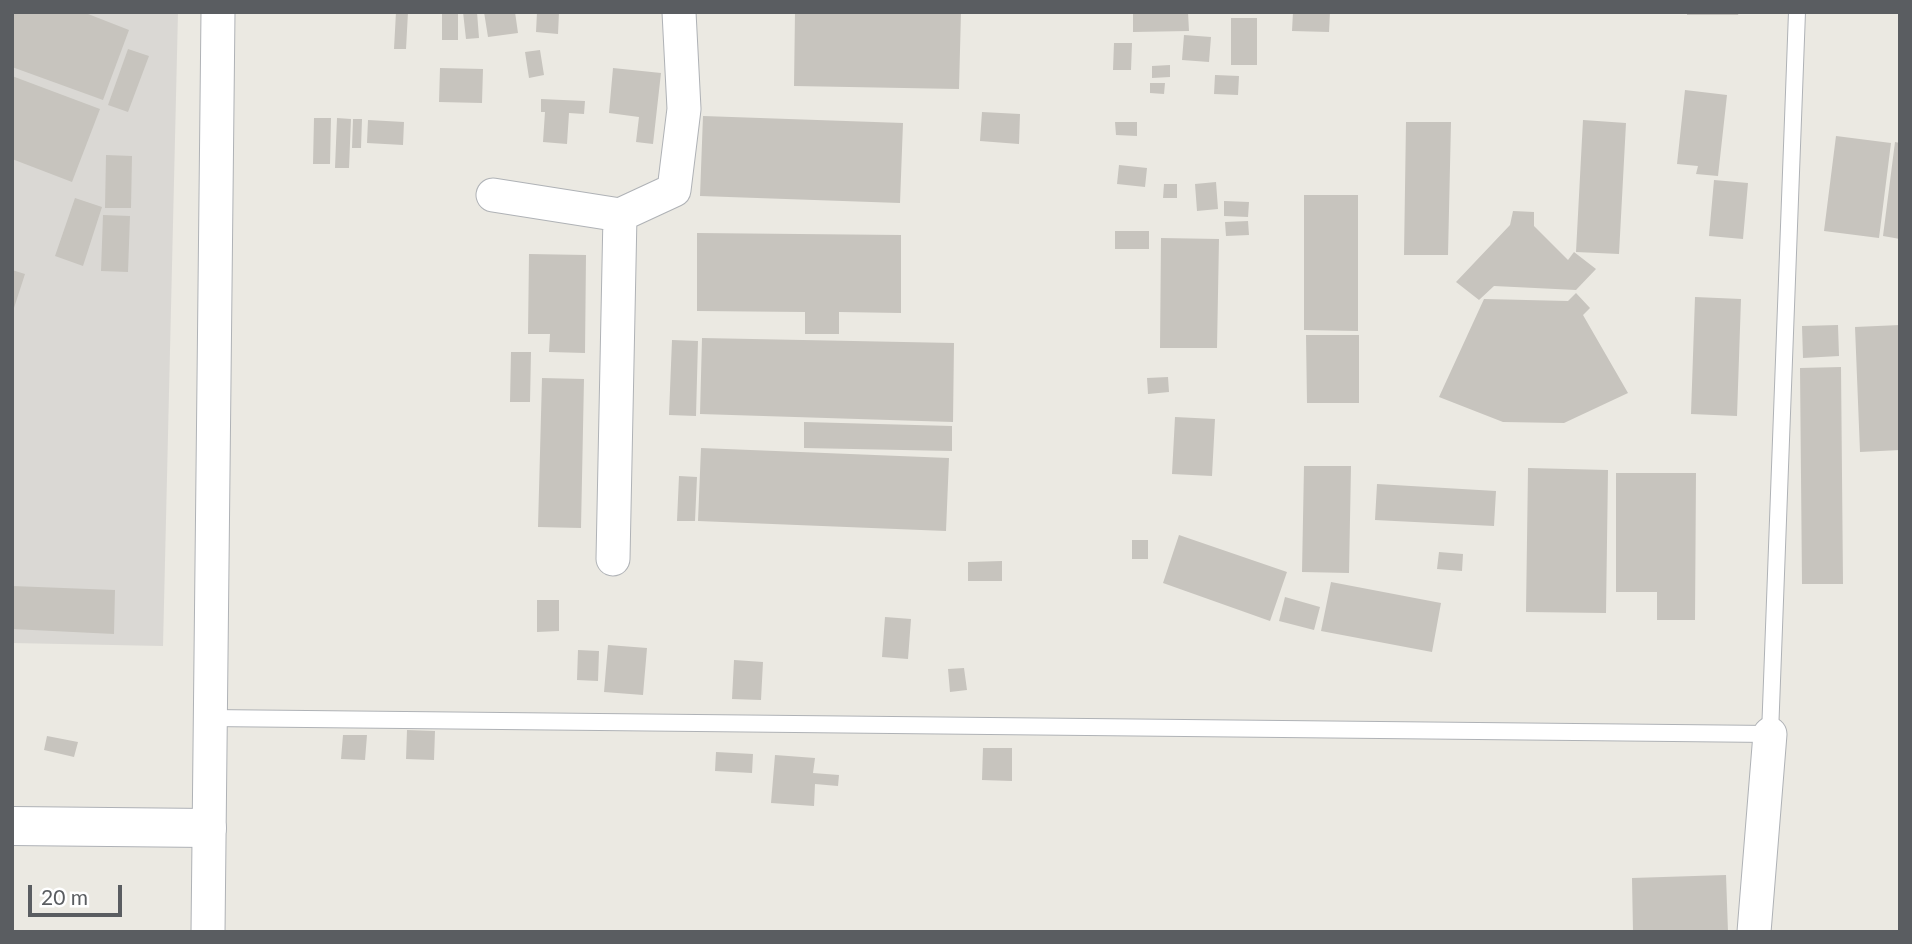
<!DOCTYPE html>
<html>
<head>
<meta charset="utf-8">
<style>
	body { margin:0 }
	#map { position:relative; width:1912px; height:944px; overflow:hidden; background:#ebe9e2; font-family:Lato,sans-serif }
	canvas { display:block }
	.frame { position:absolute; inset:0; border:14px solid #5a5d61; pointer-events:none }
	.scale { position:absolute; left:28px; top:885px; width:94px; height:32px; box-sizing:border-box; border:4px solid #5a5d61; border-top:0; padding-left:9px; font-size:21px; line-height:24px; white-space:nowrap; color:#5a5d61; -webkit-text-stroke:5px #fff; paint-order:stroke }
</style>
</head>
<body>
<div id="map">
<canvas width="1912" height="944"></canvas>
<div class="frame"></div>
<div class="scale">20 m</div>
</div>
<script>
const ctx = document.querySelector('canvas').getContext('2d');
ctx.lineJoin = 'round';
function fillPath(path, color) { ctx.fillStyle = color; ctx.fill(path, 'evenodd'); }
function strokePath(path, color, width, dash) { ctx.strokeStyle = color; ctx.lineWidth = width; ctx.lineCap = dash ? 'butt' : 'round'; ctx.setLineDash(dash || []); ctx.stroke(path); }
const industrial = new Path2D(`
	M 12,12 L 178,12 L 163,646 L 12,643 Z`);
const building = new Path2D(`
	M 12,12 L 83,12 L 129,30 L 103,100 L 12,67 Z
	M 396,12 L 408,12 L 406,49 L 394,49 Z
	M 442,12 L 458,12 L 458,40 L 442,40 Z
	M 463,12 L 477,12 L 479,38 L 466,39 Z
	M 484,12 L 515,12 L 518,33 L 488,37 Z
	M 537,12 L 559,12 L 558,34 L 536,32 Z
	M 795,12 L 961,12 L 959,89 L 794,86 Z
	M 1133,12 L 1188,12 L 1189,31 L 1133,32 Z
	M 1293,12 L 1330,12 L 1329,32 L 1292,31 Z
	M 1687,12 L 1739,12 L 1738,15 L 1687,15 Z
	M 1231,18 L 1257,18 L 1257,65 L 1231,65 Z
	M 1184,35 L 1211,37 L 1209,62 L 1182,60 Z
	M 1114,43 L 1132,43 L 1131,70 L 1113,70 Z
	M 128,49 L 149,56 L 128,112 L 108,105 Z
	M 540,50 L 544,75 L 529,78 L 525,52 Z
	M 1170,65 L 1170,77 L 1152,78 L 1152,66 Z
	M 440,68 L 483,69 L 482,103 L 439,102 Z
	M 613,68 L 661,73 L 653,144 L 636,142 L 639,117 L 609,113 Z
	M 1215,75 L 1239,76 L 1238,95 L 1214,94 Z
	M 12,76 L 100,109 L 72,182 L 12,159 Z
	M 1150,83 L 1165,83 L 1164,94 L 1150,93 Z
	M 1685,90 L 1727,95 L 1718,176 L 1696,174 L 1698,166 L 1677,164 Z
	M 541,99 L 585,101 L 584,114 L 569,113 L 567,144 L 543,142 L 545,112 L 541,112 Z
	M 982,112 L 1020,114 L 1019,144 L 980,141 Z
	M 703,116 L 903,123 L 900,203 L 700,196 Z
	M 314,118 L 331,118 L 330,164 L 313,164 Z
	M 337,118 L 351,119 L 349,168 L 335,168 Z
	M 353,119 L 362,119 L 361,148 L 352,148 Z
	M 368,120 L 404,122 L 403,145 L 367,143 Z
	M 1583,120 L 1626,123 L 1619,254 L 1576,252 Z
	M 1115,122 L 1137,122 L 1137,136 L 1116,135 Z
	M 1406,122 L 1451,122 L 1448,255 L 1404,255 Z
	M 1836,136 L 1891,143 L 1879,238 L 1824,231 Z
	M 1895,142 L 1900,143 L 1900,239 L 1883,236 Z
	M 106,155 L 132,156 L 131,208 L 105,208 Z
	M 1119,165 L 1147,168 L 1145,187 L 1117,184 Z
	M 1714,180 L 1748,183 L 1743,239 L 1709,236 Z
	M 1216,182 L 1218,209 L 1197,211 L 1195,184 Z
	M 1164,184 L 1177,184 L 1177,198 L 1163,198 Z
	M 1304,195 L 1358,195 L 1358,331 L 1304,330 Z
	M 75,198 L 102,207 L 83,266 L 55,256 Z
	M 1224,201 L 1249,202 L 1248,217 L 1224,216 Z
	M 1513,211 L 1534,212 L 1534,226 L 1568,260 L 1574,252 L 1596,269 L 1576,290 L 1494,286 L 1479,300 L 1456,282 L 1510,225 Z
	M 103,215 L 130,216 L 128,272 L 101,271 Z
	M 1248,221 L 1249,235 L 1226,236 L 1225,222 Z
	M 1115,231 L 1149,231 L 1149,249 L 1115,249 Z
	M 697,233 L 901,235 L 901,313 L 839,312 L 839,334 L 805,334 L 805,312 L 697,311 Z
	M 1161,238 L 1219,239 L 1217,348 L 1160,348 Z
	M 529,254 L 586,255 L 585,353 L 549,352 L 550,334 L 528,334 Z
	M 12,270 L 25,274 L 13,311 L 12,311 Z
	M 1576,293 L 1590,308 L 1583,315 L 1628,393 L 1564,423 L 1503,422 L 1439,397 L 1484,299 L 1568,301 Z
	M 1695,297 L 1741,299 L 1737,416 L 1691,414 Z
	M 1838,325 L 1839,356 L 1803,358 L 1802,326 Z
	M 1900,325 L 1900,450 L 1860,452 L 1855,327 Z
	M 1306,335 L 1359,335 L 1359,403 L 1307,403 Z
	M 702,338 L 954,343 L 953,422 L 700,414 Z
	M 672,340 L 698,341 L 696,416 L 669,415 Z
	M 511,352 L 531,352 L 530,402 L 510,402 Z
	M 1841,367 L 1843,584 L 1802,584 L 1800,368 Z
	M 1168,377 L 1169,392 L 1148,394 L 1147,378 Z
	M 542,378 L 584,379 L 581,528 L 538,527 Z
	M 1175,417 L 1215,419 L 1212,476 L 1172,474 Z
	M 804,422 L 952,426 L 952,451 L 804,448 Z
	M 701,448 L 949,458 L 946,531 L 698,521 Z
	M 1304,466 L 1351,466 L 1349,573 L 1302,572 Z
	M 1528,468 L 1608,470 L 1606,613 L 1526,612 Z
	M 1616,473 L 1696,473 L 1695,620 L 1657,620 L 1657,592 L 1616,592 Z
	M 679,476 L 697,477 L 695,521 L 677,521 Z
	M 1377,484 L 1496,491 L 1494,526 L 1375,520 Z
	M 1179,535 L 1287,572 L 1270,621 L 1163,583 Z
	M 1132,540 L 1148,540 L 1148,559 L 1132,559 Z
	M 1439,552 L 1463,554 L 1462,571 L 1437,569 Z
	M 1002,561 L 1002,581 L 968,581 L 968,562 Z
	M 1331,582 L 1441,603 L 1432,652 L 1321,631 Z
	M 12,586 L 115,590 L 114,634 L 12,629 Z
	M 1285,597 L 1320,607 L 1314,630 L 1279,621 Z
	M 537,600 L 559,600 L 559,631 L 537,632 Z
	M 885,617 L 911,619 L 908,659 L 882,657 Z
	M 608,645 L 647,648 L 643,695 L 604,692 Z
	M 578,650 L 599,651 L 598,681 L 577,680 Z
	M 734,660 L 763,662 L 761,700 L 732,699 Z
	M 964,668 L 967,690 L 950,692 L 948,669 Z
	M 407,730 L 435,731 L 434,760 L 406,759 Z
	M 343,735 L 367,735 L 365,760 L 341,759 Z
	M 47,736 L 78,742 L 74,757 L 44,750 Z
	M 983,748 L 1012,748 L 1012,781 L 982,780 Z
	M 716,752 L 753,754 L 752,773 L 715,771 Z
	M 775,755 L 815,758 L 813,773 L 839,775 L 838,786 L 815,784 L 814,806 L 771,803 Z
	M 1726,875 L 1728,932 L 1633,932 L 1632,878 Z`);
const service = new Path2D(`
	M 209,718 L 1770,734 L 1797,12`);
const minor = new Path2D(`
	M 493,195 L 620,215 L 674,190 L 684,109 L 679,12
	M 613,559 L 620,215
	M 208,932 L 218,12
	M 1754,932 L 1770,734`);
const secondary = new Path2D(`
	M 12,826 L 207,828`);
fillPath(industrial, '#dad8d4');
fillPath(building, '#c7c4be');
strokePath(service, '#afb2b6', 18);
strokePath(minor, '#afb2b6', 35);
strokePath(secondary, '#aeb1b6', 40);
strokePath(service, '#fff', 16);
strokePath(minor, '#fff', 33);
strokePath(secondary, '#fff', 38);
</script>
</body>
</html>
